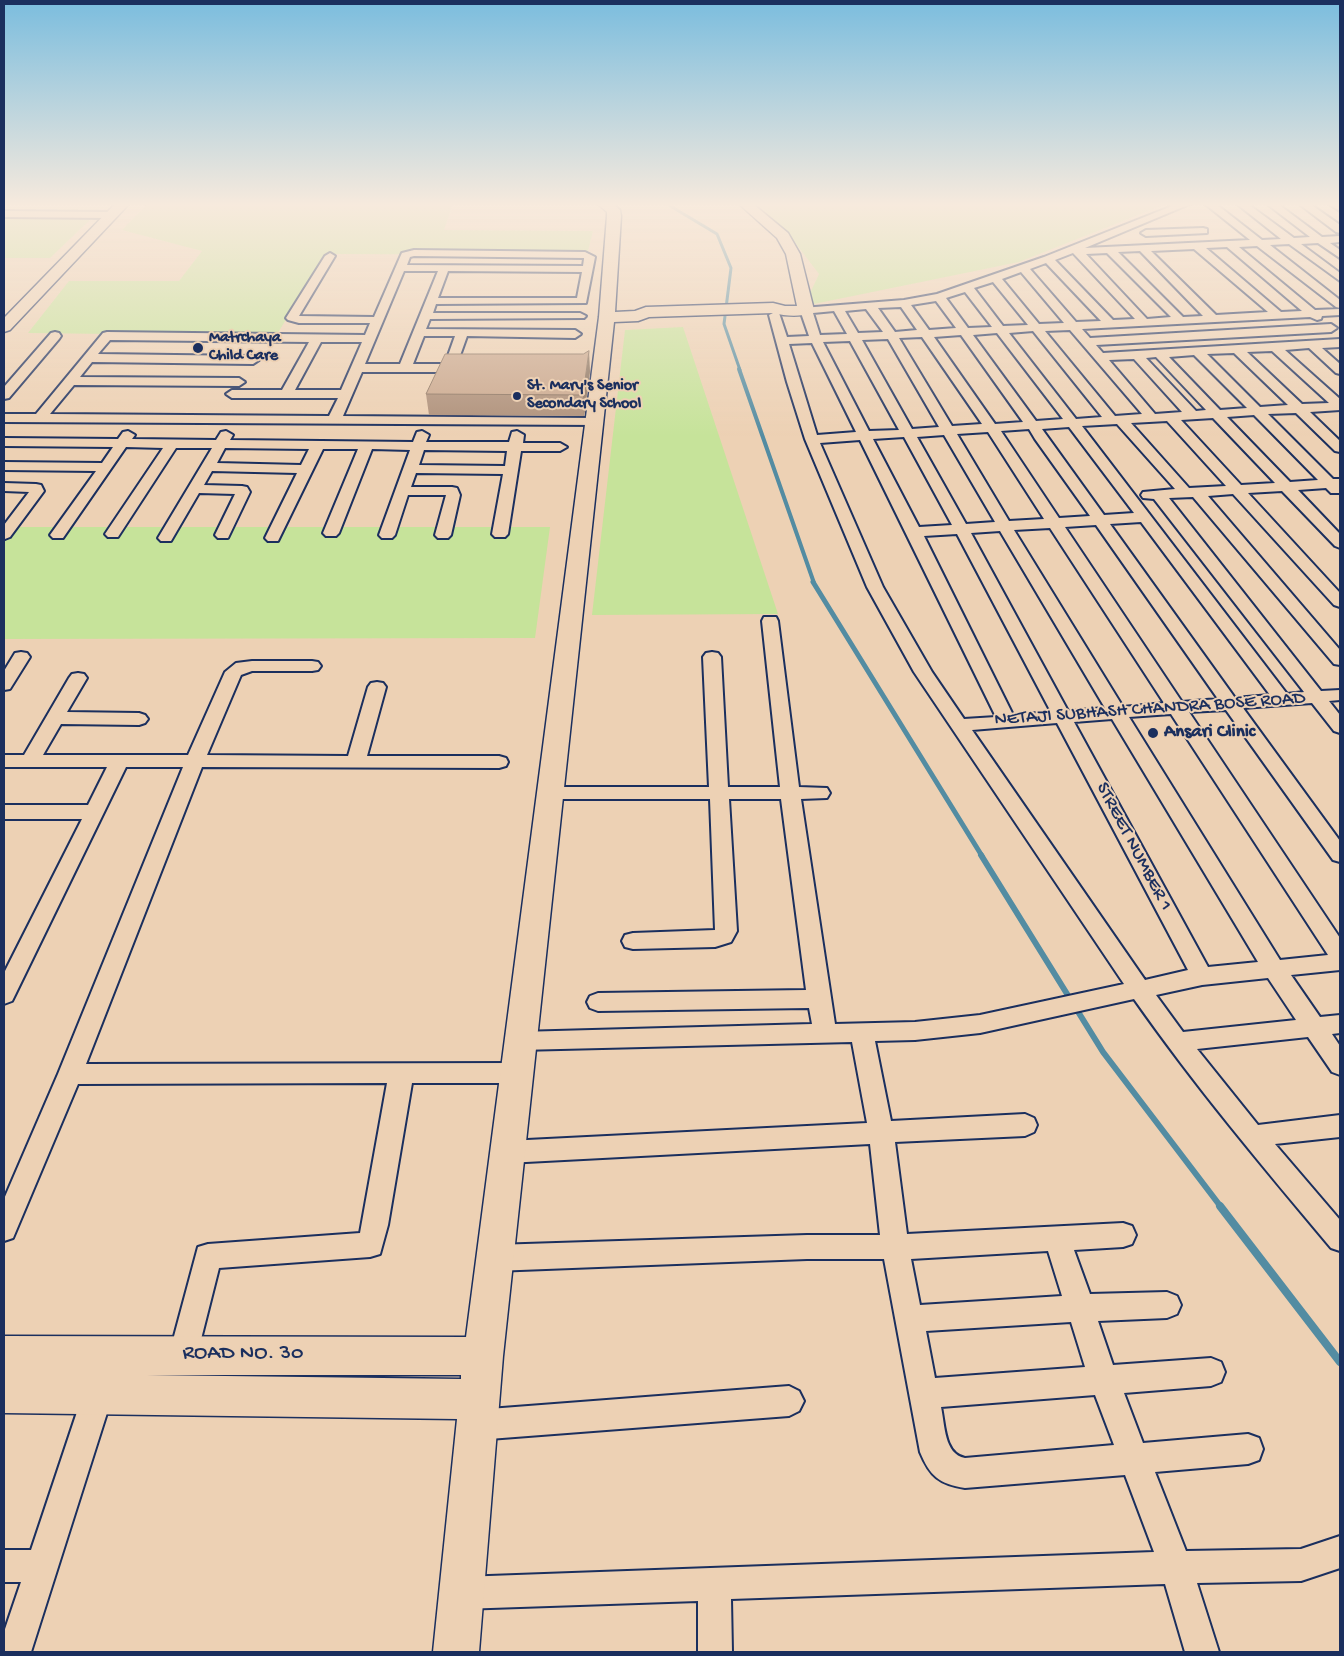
<!DOCTYPE html>
<html>
<head>
<meta charset="utf-8">
<style>
	body { margin:0 }
	#map { position:relative; width:1344px; height:1656px; overflow:hidden; background:#edd1b4; font-family:"Gochi Hand",sans-serif }
	canvas { display:block }
	.frame { position:absolute; inset:0; border:5px solid #1b2f5e; pointer-events:none }
</style>
</head>
<body>
<div id="map">
<canvas width="1344" height="1656"></canvas>
<div class="frame"></div>
</div>
<script>
const ctx = document.querySelector('canvas').getContext('2d');
ctx.lineJoin = 'round';
function fillPath(path, color) { ctx.fillStyle = color; ctx.fill(path, 'evenodd'); }
function strokePath(path, color, width, dash) { ctx.strokeStyle = color; ctx.lineWidth = width; ctx.lineCap = dash ? 'butt' : 'round'; ctx.setLineDash(dash || []); ctx.stroke(path); }
function write(font, color, halo, rows, align = 'center') {
  ctx.font = font + ' "Gochi Hand",sans-serif'; ctx.lineWidth = 4; ctx.setLineDash([]); ctx.textBaseline = 'middle'; ctx.strokeStyle = halo; ctx.fillStyle = color; for (const [text, x, y, turn = 0] of rows) {
    ctx.save(); ctx.translate(x, y); ctx.rotate((+turn || 0) * Math.PI / 180); ctx.textAlign = isNaN(turn) ? turn : align; if (halo) ctx.strokeText(text, 0, 0); ctx.fillText(text, 0, 0); ctx.restore();
  }
}
const green = new Path2D(`
	M 147,204 L 453,204 L 444,230 L 593,231 L 587,255 L 326,254 L 276,336 L 28,333 L 69,281 L 179,281 L 202,251 L 122,230 Z
	M 741,204 L 1166,204 L 1019,262 L 804,306 L 819,274 L 796,244 Z
	M 4,216 L 93,217 L 50,258 L 4,258 Z
	M 683,327 L 778,614 L 592,615 L 625,330 Z
	M 4,527 L 550,527 L 535,638 L 4,639 Z`);
const streamFar4 = new Path2D(`
	M 667,204 L 717,234 L 731,268 L 724,324 L 740,370`);
const streamFar3 = new Path2D(`
	M 739,369 L 814,583`);
const streamFar2 = new Path2D(`
	M 813,582 L 982,856`);
const streamFar1 = new Path2D(`
	M 981,855 L 1103,1052 L 1221,1207`);
const stream = new Path2D(`
	M 1220,1206 L 1340,1362`);
const street = new Path2D(`
	M 1177,204 L 1190,204 L 1085,248 L 1250,240 L 1205,204 L 1216,204 L 1262,240 L 1281,239 L 1237,204 L 1248,204 L 1294,238 L 1310,237 L 1267,204 L 1278,204 L 1322,237 L 1340,236 L 1340,242 L 1330,243 L 1340,250 L 1340,258 L 1318,243 L 1301,244 L 1340,273 L 1340,281 L 1289,244 L 1270,245 L 1340,300 L 1340,308 L 1336,307 L 1257,246 L 1239,247 L 1315,310 L 1340,309 L 1340,315 L 1322,316 L 1321,319 L 1317,320 L 1310,317 L 1082,329 L 1090,338 L 1331,324 L 1337,328 L 1331,332 L 1096,345 L 1103,353 L 1340,339 L 1340,347 L 1322,348 L 1340,364 L 1340,374 L 1336,373 L 1309,348 L 1285,350 L 1340,399 L 1340,410 L 1310,412 L 1340,441 L 1340,452 L 1335,451 L 1296,413 L 1268,414 L 1333,479 L 1340,479 L 1340,493 L 1331,493 L 1326,488 L 1298,490 L 1340,534 L 1340,548 L 1335,546 L 1282,491 L 1248,493 L 1340,593 L 1340,607 L 1334,605 L 1233,494 L 1208,496 L 1340,650 L 1340,665 L 1334,664 L 1193,497 L 1169,498 L 1321,691 L 1340,690 L 1340,700 L 1329,701 L 1340,715 L 1340,733 L 1334,731 L 1312,703 L 1243,708 L 1340,841 L 1340,862 L 1333,860 L 1226,710 L 1189,712 L 1340,938 L 1340,970 L 1291,975 L 1320,1017 L 1340,1015 L 1340,1033 L 1332,1034 L 1340,1046 L 1340,1075 L 1332,1072 L 1308,1037 L 1197,1049 L 1258,1125 L 1340,1115 L 1340,1137 L 1275,1144 L 1340,1220 L 1340,1251 L 1331,1248 C 1263,1167 1195,1086 1134,999 L 980,1033 L 915,1040 L 875,1041 L 891,1121 L 1025,1114 L 1034,1118 L 1037,1125 L 1034,1132 L 1025,1136 L 895,1142 L 907,1234 L 1123,1223 L 1132,1226 L 1136,1235 L 1132,1244 L 1123,1247 L 1074,1250 L 1090,1294 L 1167,1292 L 1177,1296 L 1181,1305 L 1177,1314 L 1167,1318 L 1098,1321 L 1113,1365 L 1211,1358 L 1221,1362 L 1225,1372 L 1221,1382 L 1211,1386 L 1124,1393 L 1143,1443 L 1248,1434 L 1259,1438 L 1263,1449 L 1259,1460 L 1248,1464 L 1155,1472 L 1186,1551 L 1301,1549 L 1340,1536 L 1340,1568 L 1301,1581 L 1197,1583 L 1219,1652 L 1185,1652 L 1165,1584 L 731,1599 L 732,1652 L 698,1652 L 698,1601 L 461,1609 L 449,1605 L 445,1593 L 449,1581 L 461,1577 L 1154,1552 L 1125,1475 L 965,1488 C 939,1484 930,1476 920,1452 L 884,1259 L 807,1259 L 494,1271 L 484,1267 L 480,1258 L 484,1249 L 494,1245 L 807,1235 L 880,1235 L 870,1144 L 507,1163 L 498,1160 L 494,1152 L 498,1144 L 507,1141 L 867,1123 L 852,1042 L 519,1050 L 511,1048 L 507,1041 L 511,1034 L 519,1032 L 812,1024 L 809,1008 L 598,1011 L 590,1008 L 587,1002 L 590,996 L 598,993 L 806,990 L 781,799 L 729,799 L 737,931 L 731,942 L 715,947 L 633,949 L 625,947 L 622,941 L 625,935 L 633,933 L 715,930 L 710,799 L 550,799 L 543,798 L 540,793 L 543,788 L 550,787 L 709,787 L 703,657 L 706,653 L 712,652 L 718,653 L 721,657 L 728,787 L 780,787 L 762,621 L 764,617 L 776,617 L 778,621 L 799,787 L 827,788 L 830,793 L 827,798 L 801,799 L 835,1024 L 915,1022 L 980,1015 L 1124,984 L 914,672 L 867,587 L 805,439 L 787,382 L 769,315 L 775,312 L 779,313 L 787,337 L 809,336 L 800,310 L 802,308 L 904,300 L 937,294 L 1044,257 ZM 1227,247 L 1302,311 L 1281,312 L 1206,248 ZM 1194,249 L 1268,312 L 1216,315 L 1151,251 ZM 1140,251 L 1203,316 L 1183,317 L 1118,252 ZM 1073,253 L 1135,319 L 1113,320 L 1055,260 ZM 1107,253 L 1171,317 L 1147,319 L 1086,254 ZM 1046,263 L 1101,321 L 1076,322 L 1030,269 ZM 1021,272 L 1064,323 L 1039,324 L 1002,279 ZM 993,282 L 1028,325 L 1003,326 L 974,288 ZM 965,292 L 992,327 L 968,328 L 946,298 ZM 936,301 L 956,328 L 929,330 L 911,305 ZM 901,307 L 917,330 L 895,332 L 878,308 ZM 866,309 L 883,332 L 858,333 L 845,311 ZM 834,311 L 847,334 L 820,335 L 813,313 ZM 1070,330 L 1142,414 L 1115,416 L 1045,331 ZM 1033,331 L 1102,417 L 1076,419 L 1009,333 ZM 997,333 L 1063,419 L 1036,421 L 973,335 ZM 961,335 L 1023,422 L 995,424 L 934,337 ZM 922,337 L 982,424 L 952,426 L 899,338 ZM 888,339 L 939,427 L 912,429 L 862,340 ZM 850,341 L 899,430 L 869,431 L 823,342 ZM 812,343 L 856,432 L 817,435 L 789,344 ZM 1272,351 L 1329,403 L 1302,404 L 1247,352 ZM 1234,353 L 1288,405 L 1260,407 L 1207,354 ZM 1194,355 L 1247,408 L 1220,410 L 1169,357 ZM 1156,357 L 1206,410 L 1196,411 L 1146,358 ZM 1134,359 L 1182,412 L 1155,414 L 1109,360 ZM 1254,415 L 1318,480 L 1290,482 L 1227,417 ZM 1213,418 L 1275,483 L 1241,485 L 1181,420 ZM 1167,421 L 1226,486 L 1189,488 L 1131,423 ZM 1117,424 L 1175,489 L 1143,492 L 1141,495 L 1143,498 L 1154,499 L 1304,692 L 1287,694 L 1082,426 ZM 1069,427 L 1134,513 L 1104,515 L 1042,429 ZM 1029,429 L 1035,439 L 1090,516 L 1059,518 L 1001,431 ZM 988,432 L 1044,519 L 1009,521 L 957,434 ZM 944,435 L 995,522 L 966,524 L 917,437 ZM 904,437 L 952,525 L 919,527 L 873,439 ZM 860,440 L 996,717 L 964,719 L 932,672 L 883,587 L 820,443 ZM 1141,522 L 1270,695 L 1235,698 L 1110,524 ZM 1096,525 L 1218,699 L 1182,702 L 1065,527 ZM 1050,528 L 1164,703 L 1123,707 L 1014,530 ZM 1000,531 L 1105,708 L 1068,711 L 971,533 ZM 957,534 L 1051,712 L 1013,715 L 924,536 ZM 1171,714 L 1328,955 L 1280,960 L 1129,717 ZM 1112,719 L 1258,962 L 1208,967 L 1074,722 ZM 1057,723 L 1188,970 L 1145,980 L 972,730 ZM 1268,978 L 1296,1020 L 1183,1032 L 1156,995 L 1202,985 ZM 1048,1251 L 1062,1296 L 920,1305 L 911,1259 ZM 1071,1322 L 1085,1367 L 935,1378 L 926,1331 ZM 1095,1395 L 1114,1445 L 965,1458 C 944,1454 945,1425 941,1407 Z
	M 1299,204 L 1310,204 L 1340,225 L 1340,233 L 1336,232 Z
	M 1329,204 L 1340,204 L 1340,211 Z
	M 4,211 L 110,212 L 115,215 L 110,218 L 4,217 Z
	M 1203,228 L 1207,229 L 1207,233 L 1146,236 L 1141,233 L 1146,230 Z
	M 414,250 L 585,252 L 595,257 L 586,303 L 436,304 L 433,313 L 580,313 L 586,316 L 584,318 L 430,319 L 426,329 L 575,330 L 581,334 L 575,338 L 467,336 L 457,364 L 469,365 L 471,368 L 469,371 L 465,372 L 362,372 L 343,416 L 594,418 L 599,419 L 601,422 L 599,425 L 4,422 L 4,414 L 36,414 L 103,333 L 107,332 L 365,335 L 370,323 L 299,323 L 288,320 L 286,318 L 325,256 L 330,253 L 335,256 L 299,316 L 374,317 L 401,255 L 402,253 ZM 414,256 L 584,258 L 584,259 L 583,266 L 407,265 L 410,257 ZM 404,271 L 438,271 L 400,364 L 365,364 ZM 448,271 L 582,272 L 577,298 L 438,298 ZM 424,336 L 455,336 L 445,364 L 413,364 ZM 110,340 L 309,342 L 282,390 L 232,390 L 226,394 L 232,398 L 338,398 L 329,416 L 50,414 L 74,385 L 239,386 L 245,382 L 239,378 L 80,377 L 92,362 L 253,364 L 259,360 L 253,356 L 98,354 ZM 321,342 L 362,342 L 341,390 L 295,390 Z
	M 55,332 L 59,333 L 61,336 L 59,339 L 9,398 L 4,399 L 4,387 L 51,333 Z
	M 128,431 L 135,435 L 132,439 L 216,440 L 221,432 L 226,431 L 233,435 L 230,440 L 413,442 L 417,432 L 422,431 L 429,435 L 426,442 L 509,442 L 512,432 L 517,431 L 524,435 L 523,443 L 560,443 L 567,447 L 560,451 L 521,451 L 508,534 L 505,537 L 495,537 L 492,534 L 503,474 L 416,473 L 411,487 L 452,487 L 457,488 L 460,495 L 451,535 L 448,538 L 438,538 L 435,535 L 446,495 L 408,495 L 395,535 L 392,538 L 382,538 L 379,535 L 410,450 L 372,449 L 339,533 L 336,536 L 326,536 L 323,533 L 358,449 L 323,449 L 278,541 L 268,541 L 265,538 L 297,473 L 212,471 L 204,485 L 242,486 L 247,487 L 250,492 L 228,538 L 218,538 L 215,535 L 235,494 L 199,493 L 171,541 L 161,541 L 158,538 L 212,448 L 176,448 L 118,537 L 108,537 L 105,534 L 163,448 L 126,447 L 63,538 L 53,538 L 50,535 L 96,471 L 4,470 L 4,462 L 102,463 L 113,447 L 4,446 L 4,438 L 118,439 L 123,432 ZM 225,448 L 309,449 L 301,465 L 217,463 ZM 424,450 L 507,451 L 505,466 L 419,465 Z
	M 4,483 L 36,484 L 41,485 L 44,491 L 10,537 L 5,539 L 4,525 L 29,492 L 4,491 Z
	M 21,652 L 27,653 L 30,657 L 10,689 L 4,690 L 4,671 L 15,653 Z
	M 252,661 L 312,661 L 318,662 L 321,666 L 318,670 L 312,671 L 252,671 L 241,675 L 207,755 L 348,756 L 368,687 L 371,683 L 377,682 L 383,683 L 386,687 L 367,756 L 499,756 L 506,758 L 508,762 L 506,766 L 499,768 L 202,767 L 86,1064 L 516,1063 L 525,1066 L 528,1073 L 525,1080 L 516,1083 L 412,1083 L 388,1225 L 380,1254 L 370,1257 L 219,1268 L 197,1355 L 193,1365 L 183,1369 L 173,1365 L 169,1355 L 198,1247 L 208,1244 L 360,1233 L 387,1083 L 78,1084 L 13,1238 L 4,1241 L 4,1199 L 58,1074 L 183,767 L 126,767 L 15,995 L 12,1001 L 4,1004 L 4,973 L 82,819 L 4,819 L 4,805 L 88,805 L 107,767 L 4,767 L 4,755 L 24,755 L 69,678 L 72,674 L 78,673 L 84,674 L 87,678 L 67,712 L 139,713 L 145,715 L 148,719 L 145,723 L 139,725 L 61,724 L 43,755 L 188,755 L 225,672 L 236,663 Z
	M 98,1379 L 108,1384 L 113,1394 L 31,1652 L 4,1652 L 4,1632 L 21,1582 L 4,1582 L 4,1550 L 31,1550 L 83,1394 L 88,1384 Z
	M 789,1386 L 799,1391 L 804,1401 L 799,1411 L 789,1416 L 476,1440 L 465,1436 L 461,1425 L 465,1414 L 476,1410 Z`);
const secondary = new Path2D(`
	M 115,204 L 129,204 L 10,330 L 4,332 L 4,318 Z
	M 598,204 L 613,204 L 620,210 L 621,216 L 615,312 L 635,311 L 646,307 L 773,303 L 785,306 L 797,306 L 786,254 L 777,238 L 739,204 L 753,204 L 788,233 L 800,254 L 814,310 L 812,313 C 799,317 786,316 773,313 L 649,317 L 638,321 L 614,322 L 503,1356 L 479,1652 L 433,1652 L 457,1419 L 4,1413 L 4,1336 L 466,1337 L 599,317 L 607,216 L 607,212 ZM 147,1375 L 461,1375 L 461,1379 Z`);
const wall = new Path2D(`
	M 590,371 L 584,416 L 429,415 L 426,394 Z`);
const shadedWall = new Path2D(`
	M 589,351 L 590,371 L 584,416 L 583,395 Z`);
const building = new Path2D(`
	M 589,351 L 583,395 L 426,394 L 445,354 L 583,354 Z`);
const markers = [
	[198,348,6,"#1b2f5e"],
	[517,396,5,"#1b2f5e"],
	[1153,733,6,"#1b2f5e"]
];
const farPoinames = [
	["Matrchaya",209,339],
	["Child Care",209,357],
	["St. Mary's Senior",527,387],
	["Secondary School",527,405]
];
const streetNames = [
	["NETAJI SUBHASH CHANDRA BOSE ROAD",1150,710,-4],
	["STREET NUMBER 1",1133,847,62]
];
const poiNames = [
	["Ansari Clinic",1164,733]
];
const nearStreetnames = [
	["ROAD NO. 30",243,1355]
];
fillPath(green, '#c6e39a');
strokePath(streamFar4, '#538ca2', 3);
strokePath(streamFar3, '#538ca2', 4);
strokePath(streamFar2, '#538ca2', 5);
strokePath(streamFar1, '#538ca2', 6);
strokePath(stream, '#538ca2', 8);
strokePath(street, '#1b2f5e', 4);
strokePath(secondary, '#1b2f5e', 3);
fillPath(street, '#edd1b4');
fillPath(secondary, '#edd1b4');
fillPath(wall, '#ae907a');
fillPath(shadedWall, '#8d7663');
fillPath(building, '#caa88e');
strokePath(building, '#8d7663', 1);
const sky = ctx.createLinearGradient(0, 0, 0, 436);
sky.addColorStop(0, '#7bbdde');
sky.addColorStop(0.47, '#f7eadd');
sky.addColorStop(1, '#f7eadd00');
ctx.fillStyle = sky;
ctx.fillRect(0, 0, 1344, 436);
for (const [x, y, r, color] of markers) { const dot = new Path2D(); dot.arc(x, y, r, 0, 2 * Math.PI); ctx.fillStyle = color; ctx.fill(dot); strokePath(dot, '#edd1b4', 2); }
write('bold 16px', '#1b2f5e', '#edd1b4', farPoinames, 'left');
write('19px', '#1b2f5e', '#edd1b4', streetNames);
write('bold 19px', '#1b2f5e', '#edd1b4', poiNames, 'left');
write('22px', '#1b2f5e', '#edd1b4', nearStreetnames);
</script>
</body>
</html>
